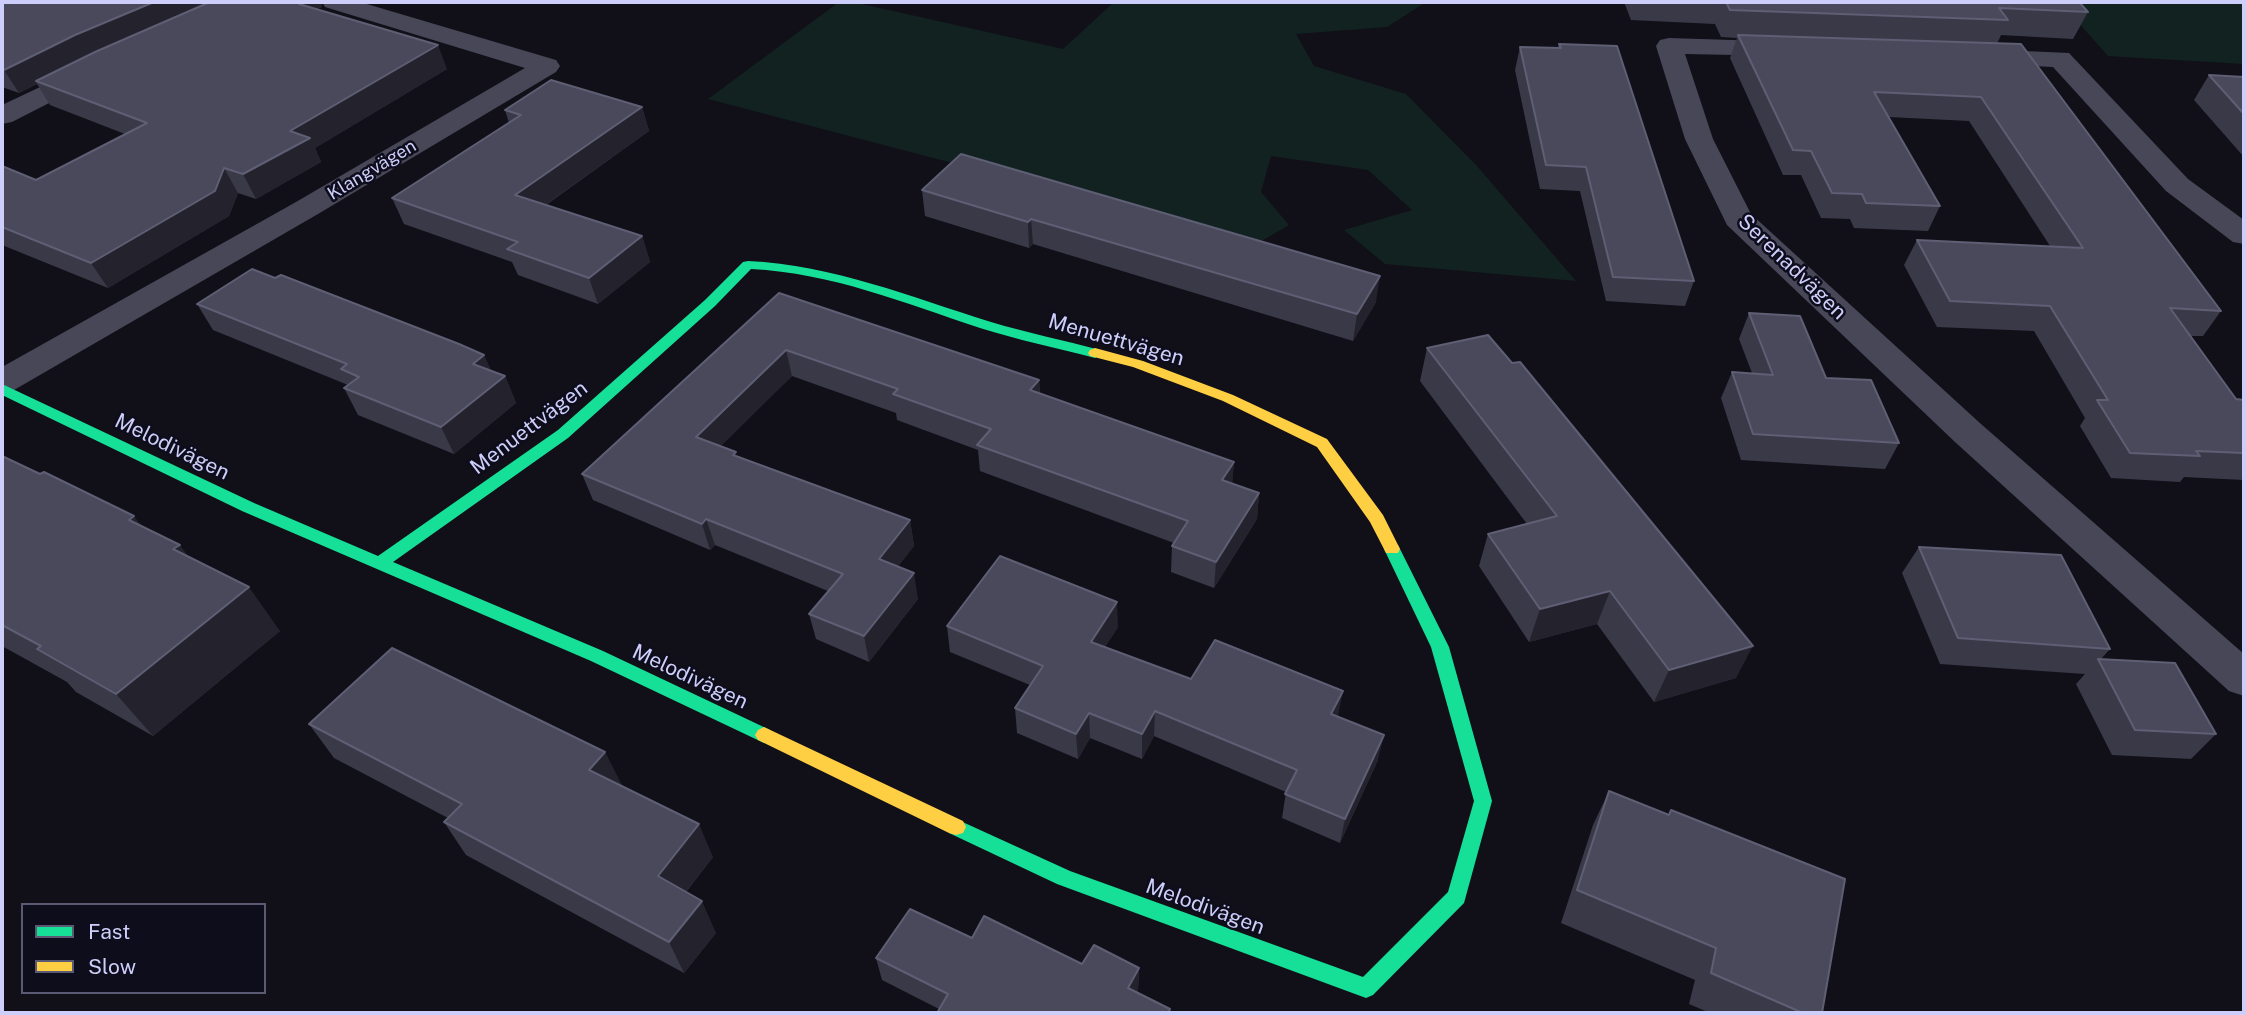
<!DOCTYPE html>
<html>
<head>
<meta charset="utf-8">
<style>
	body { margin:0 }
	#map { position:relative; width:2246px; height:1015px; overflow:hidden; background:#111018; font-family:"Public Sans",sans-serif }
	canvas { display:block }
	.frame { position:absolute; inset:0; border:4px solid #cdcefa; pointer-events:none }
	.legend { position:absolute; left:21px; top:903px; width:245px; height:91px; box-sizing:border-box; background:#0e0d1c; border:2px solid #5a5a75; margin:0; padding:9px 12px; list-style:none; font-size:21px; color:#cdcefa }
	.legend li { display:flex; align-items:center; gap:14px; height:35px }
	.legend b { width:35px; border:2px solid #5a5a75 }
</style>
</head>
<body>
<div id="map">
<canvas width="2246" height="1015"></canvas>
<div class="frame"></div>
<ul class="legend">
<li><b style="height:9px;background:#16e098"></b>Fast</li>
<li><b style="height:9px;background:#ffcf43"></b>Slow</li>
</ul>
</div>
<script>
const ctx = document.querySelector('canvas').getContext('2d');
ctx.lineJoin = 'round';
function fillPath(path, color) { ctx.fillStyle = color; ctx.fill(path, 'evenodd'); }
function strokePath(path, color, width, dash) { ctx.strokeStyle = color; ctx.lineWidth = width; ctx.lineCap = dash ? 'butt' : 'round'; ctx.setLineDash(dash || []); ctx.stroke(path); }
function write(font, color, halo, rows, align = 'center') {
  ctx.font = font + ' "Public Sans",sans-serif'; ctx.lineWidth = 5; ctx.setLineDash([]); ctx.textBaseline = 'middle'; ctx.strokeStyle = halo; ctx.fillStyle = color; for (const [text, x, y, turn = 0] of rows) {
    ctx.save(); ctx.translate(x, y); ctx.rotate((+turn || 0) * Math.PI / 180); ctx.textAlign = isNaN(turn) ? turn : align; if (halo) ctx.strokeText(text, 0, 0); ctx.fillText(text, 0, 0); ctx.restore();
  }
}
const green = new Path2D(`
	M 839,2 L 853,2 L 1063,49 L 1114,2 L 1426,2 L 1387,27 L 1296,34 L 1314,66 L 1406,94 L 1477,166 L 1576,281 L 1385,264 L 1344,230 L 1412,210 L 1368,170 L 1271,156 L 1261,192 L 1289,225 L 1258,243 L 708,99 Z
	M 2060,2 L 2244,2 L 2244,64 L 2108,56 Z`);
const street = new Path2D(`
	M 322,2 L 360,2 L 556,60 L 560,66 L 556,72 L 318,214 L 14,390 L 2,393 L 2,367 L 296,202 L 525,68 L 325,7 Z
	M 1669,38 L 1795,42 L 1799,48 L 1795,54 L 1786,56 L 1685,54 L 1713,139 L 1751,214 L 1981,424 L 2244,654 L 2244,696 L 2229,691 L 1955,442 L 1727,225 L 1685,139 L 1656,46 L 1660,40 Z
	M 1979,49 L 2069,53 L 2188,179 L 2244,220 L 2244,244 L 2233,242 L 2166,191 L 2053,67 L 1970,63 L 1966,57 L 1970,51 Z
	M 91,63 L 100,65 L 104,71 L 100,77 L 12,122 L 2,124 L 2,105 Z`);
const fast = new Path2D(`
	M 748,261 C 834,265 910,297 991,322 C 1027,333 1064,340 1100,350 L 1102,353 L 1095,358 C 1057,348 1018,340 980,328 C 904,303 832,273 751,269 L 715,306 L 568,438 L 393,562 L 603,651 L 770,730 L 773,735 L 770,740 L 764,743 L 591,661 L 242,511 L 2,395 L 2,384 L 254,503 L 378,556 L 558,430 L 705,300 L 743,262 Z
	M 1392,543 L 1398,545 L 1449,647 L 1492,801 L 1464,903 L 1373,995 L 1366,998 L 1057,884 L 949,833 L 946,827 L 949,821 L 956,819 L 1070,871 L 1363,977 L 1448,892 L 1474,801 L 1431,647 L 1384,549 L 1386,545 Z`);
const slow = new Path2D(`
	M 1095,348 L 1143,361 L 1233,395 L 1327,439 L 1383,515 L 1400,549 L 1398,553 L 1386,553 L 1370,522 L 1317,447 L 1223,401 L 1133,367 L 1090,356 L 1088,353 L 1090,350 Z
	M 764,727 L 963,821 L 966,827 L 963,833 L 956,835 L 949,833 L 758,740 L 755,735 L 758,730 Z`);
const wall = new Path2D(`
	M 2,2 L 321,2 L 322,7 L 316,9 L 447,69 L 315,148 L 321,162 L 256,199 L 238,193 L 229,216 L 108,288 L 2,245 L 2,166 L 36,180 L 125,134 L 50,105 L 37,84 L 19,93 L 2,87 Z
	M 1624,2 L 2079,2 L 2088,12 L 2073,39 L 2001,35 L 1997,44 L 2221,311 L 2203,336 L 2190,336 L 2236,399 L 2244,400 L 2244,480 L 2184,477 L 2180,482 L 2111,478 L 2080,426 L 2085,418 L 2034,331 L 1937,327 L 1904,265 L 1917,240 L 2050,246 L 1969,121 L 1889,117 L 1940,206 L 1928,231 L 1854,228 L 1850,219 L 1821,218 L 1801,175 L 1783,175 L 1730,58 L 1737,38 L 1721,37 L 1715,24 L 1631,20 Z
	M 1559,44 L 1694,281 L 1685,306 L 1606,301 L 1580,191 L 1540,189 L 1515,70 L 1520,47 L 1558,48 Z
	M 2209,75 L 2244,77 L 2244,157 L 2194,100 Z
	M 642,107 L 649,131 L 546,205 L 642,236 L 650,262 L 598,304 L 518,275 L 512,262 L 404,224 L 392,198 L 509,123 L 505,110 Z
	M 922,190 L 1376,302 L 1353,341 L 1033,244 L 1029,248 L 925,216 Z
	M 779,293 L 1039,380 L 1040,394 L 1234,462 L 1232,483 L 1259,493 L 1257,519 L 1214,588 L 1171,572 L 1172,546 L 1174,543 L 980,471 L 978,450 L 897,420 L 896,413 L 792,376 L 720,446 L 737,457 L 910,520 L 914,546 L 898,566 L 918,599 L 869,662 L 816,639 L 809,614 L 828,591 L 715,545 L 710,550 L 593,500 L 582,474 Z
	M 197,304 L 484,355 L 491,371 L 505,376 L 516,403 L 454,454 L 358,415 L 344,388 L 348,385 L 213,330 Z
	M 1749,313 L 1826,378 L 1899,443 L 1885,469 L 1741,460 L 1721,398 L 1732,372 L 1752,373 L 1739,339 Z
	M 1427,348 L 1736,678 L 1654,702 L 1597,624 L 1529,642 L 1479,566 L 1488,534 L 1527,524 L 1420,381 Z
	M 2,456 L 141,526 L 188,557 L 280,631 L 153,736 L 76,692 L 67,682 L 2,646 Z
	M 1919,547 L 2110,649 L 2101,659 L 2216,734 L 2191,759 L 2112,755 L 2076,684 L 2085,674 L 1940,664 L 1902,573 Z
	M 947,626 L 1118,627 L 1105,647 L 1191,679 L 1338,717 L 1378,760 L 1340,843 L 1282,818 L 1286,792 L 1154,736 L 1142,759 L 1090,738 L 1078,759 L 1017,733 L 1015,708 L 1030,685 L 950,652 Z
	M 309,724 L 605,752 L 621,786 L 713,857 L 686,892 L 716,933 L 684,973 L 466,855 L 444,822 L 448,818 L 334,758 Z
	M 1609,791 L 1668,815 L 1671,810 L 1822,1013 L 1710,1013 L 1689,1004 L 1695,980 L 1561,923 L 1593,825 Z
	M 972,938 L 1082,964 L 1139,968 L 1138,991 L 1137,992 L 939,1009 L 882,980 L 876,958 Z`);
const shadedWall = new Path2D(`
	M 154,2 L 220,2 L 36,81 L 37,84 L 19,93 L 4,70 L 75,35 Z
	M 292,2 L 321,2 L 322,7 L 312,12 Z
	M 438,45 L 447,69 L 315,148 L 321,162 L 256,199 L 243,174 L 290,131 Z
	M 642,107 L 649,131 L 524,220 L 515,195 Z
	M 224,168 L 238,193 L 229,216 L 108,288 L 91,263 Z
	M 1031,219 L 1033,244 L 1029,248 L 1028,222 Z
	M 642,236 L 650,262 L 598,304 L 589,278 Z
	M 1380,276 L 1376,302 L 1353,341 L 1357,314 Z
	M 786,350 L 792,376 L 704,463 L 696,437 Z
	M 484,355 L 496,381 L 473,364 Z
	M 505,376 L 516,403 L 454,454 L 441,427 Z
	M 1039,380 L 1040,406 L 1030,390 Z
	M 1234,462 L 1232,488 L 1222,480 Z
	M 1259,493 L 1257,519 L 1214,588 L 1216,562 Z
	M 134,516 L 167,560 L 129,520 Z
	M 706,519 L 715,545 L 710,550 L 702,524 Z
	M 910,520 L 914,546 L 884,585 L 879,559 Z
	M 180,545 L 211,588 L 173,549 Z
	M 914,573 L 918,599 L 869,662 L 864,636 Z
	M 249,587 L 280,631 L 153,736 L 116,694 Z
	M 1610,591 L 1597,624 L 1529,642 L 1540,609 Z
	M 1117,602 L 1118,627 L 1092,667 L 1091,642 Z
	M 1753,646 L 1736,678 L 1654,702 L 1669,670 Z
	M 1343,691 L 1338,716 L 1327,740 L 1331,714 Z
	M 1155,711 L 1154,736 L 1142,759 L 1142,734 Z
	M 1089,713 L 1090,738 L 1078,759 L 1076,734 Z
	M 1384,735 L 1378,760 L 1340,843 L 1345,819 Z
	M 605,752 L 622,785 L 606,803 L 589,770 Z
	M 699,824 L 713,857 L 673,908 L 658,876 Z
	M 702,901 L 716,933 L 684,973 L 669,942 Z
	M 1139,968 L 1138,991 L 1128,1010 L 1128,988 Z`);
const building = new Path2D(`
	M 2,2 L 154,2 L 75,35 L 4,70 L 2,69 Z
	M 210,2 L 303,2 L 299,4 L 438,45 L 290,131 L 310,138 L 243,174 L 224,168 L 215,191 L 91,263 L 2,227 L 2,166 L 36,180 L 147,123 L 36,81 L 95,52 Z
	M 1726,2 L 2079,2 L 2088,12 L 1999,8 L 2008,20 L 1730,10 Z
	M 1738,35 L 2021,44 L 2221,311 L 2170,308 L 2236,399 L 2244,400 L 2244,453 L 2196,451 L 2200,456 L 2130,453 L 2097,400 L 2108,400 L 2050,306 L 1950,301 L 1917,240 L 2083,248 L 1981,97 L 1874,92 L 1940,206 L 1866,203 L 1862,194 L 1832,193 L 1811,151 L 1793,150 Z
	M 1559,44 L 1617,46 L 1694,281 L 1613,277 L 1586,167 L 1546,165 L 1520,47 L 1561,48 Z
	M 2209,75 L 2244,77 L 2244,114 Z
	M 551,80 L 642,107 L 515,195 L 642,236 L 589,278 L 507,249 L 518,242 L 392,198 L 521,115 L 505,110 Z
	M 961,154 L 1380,276 L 1357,314 L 1031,219 L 1028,222 L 922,190 Z
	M 252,269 L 275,278 L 281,275 L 459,344 L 484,355 L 473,364 L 505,376 L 441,427 L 344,388 L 359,377 L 341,369 L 347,364 L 197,304 Z
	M 779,293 L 1039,380 L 1030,390 L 1234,462 L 1222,480 L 1259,493 L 1216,562 L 1172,546 L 1188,521 L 977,445 L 991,429 L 893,394 L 898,389 L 786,350 L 696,437 L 736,452 L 733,455 L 910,520 L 879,559 L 914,573 L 864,636 L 809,614 L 843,574 L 706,519 L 702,524 L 582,474 Z
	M 1749,313 L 1800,316 L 1826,378 L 1871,380 L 1899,443 L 1753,434 L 1732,372 L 1773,375 Z
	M 1488,335 L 1512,363 L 1520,362 L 1753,646 L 1669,670 L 1610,591 L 1540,609 L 1488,534 L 1557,516 L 1427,348 Z
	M 2,456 L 40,474 L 44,472 L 134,516 L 129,520 L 180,545 L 173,549 L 249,587 L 116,694 L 37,649 L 41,646 L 2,625 Z
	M 1919,547 L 2061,555 L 2110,649 L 1958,638 Z
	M 1000,556 L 1117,602 L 1091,642 L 1191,679 L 1215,640 L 1343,691 L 1331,714 L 1384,735 L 1345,819 L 1285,794 L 1297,770 L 1155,711 L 1142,734 L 1089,713 L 1076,734 L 1015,708 L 1043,666 L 947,626 Z
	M 392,648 L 605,752 L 589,770 L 699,824 L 658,876 L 702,901 L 669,942 L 444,822 L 462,804 L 309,724 Z
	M 2098,659 L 2175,663 L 2216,734 L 2135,730 Z
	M 1609,791 L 1669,815 L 1671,810 L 1845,879 L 1822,1013 L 1803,1013 L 1711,973 L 1716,948 L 1577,890 Z
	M 910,909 L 972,938 L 984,916 L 1082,964 L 1094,945 L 1139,968 L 1128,988 L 1170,1009 L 1168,1013 L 937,1013 L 948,994 L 876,958 Z`);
const farStreetnames = [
	["Klangvägen",372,170,-31]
];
const streetNames = [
	["Serenadvägen",1792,267,44],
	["Menuettvägen",1116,340,16],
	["Menuettvägen",529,428,-37],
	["Melodivägen",172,447,26],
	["Melodivägen",690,677,25],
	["Melodivägen",1205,907,20]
];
fillPath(green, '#112221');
fillPath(street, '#474758');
fillPath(fast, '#16e098');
fillPath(slow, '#ffcf43');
fillPath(wall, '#3a3948');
fillPath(shadedWall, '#23222d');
fillPath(building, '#4a495b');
strokePath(building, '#5e5e74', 2);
write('18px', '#cdcefa', '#0e0d1c', farStreetnames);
write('21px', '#cdcefa', '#0e0d1c', streetNames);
</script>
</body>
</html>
